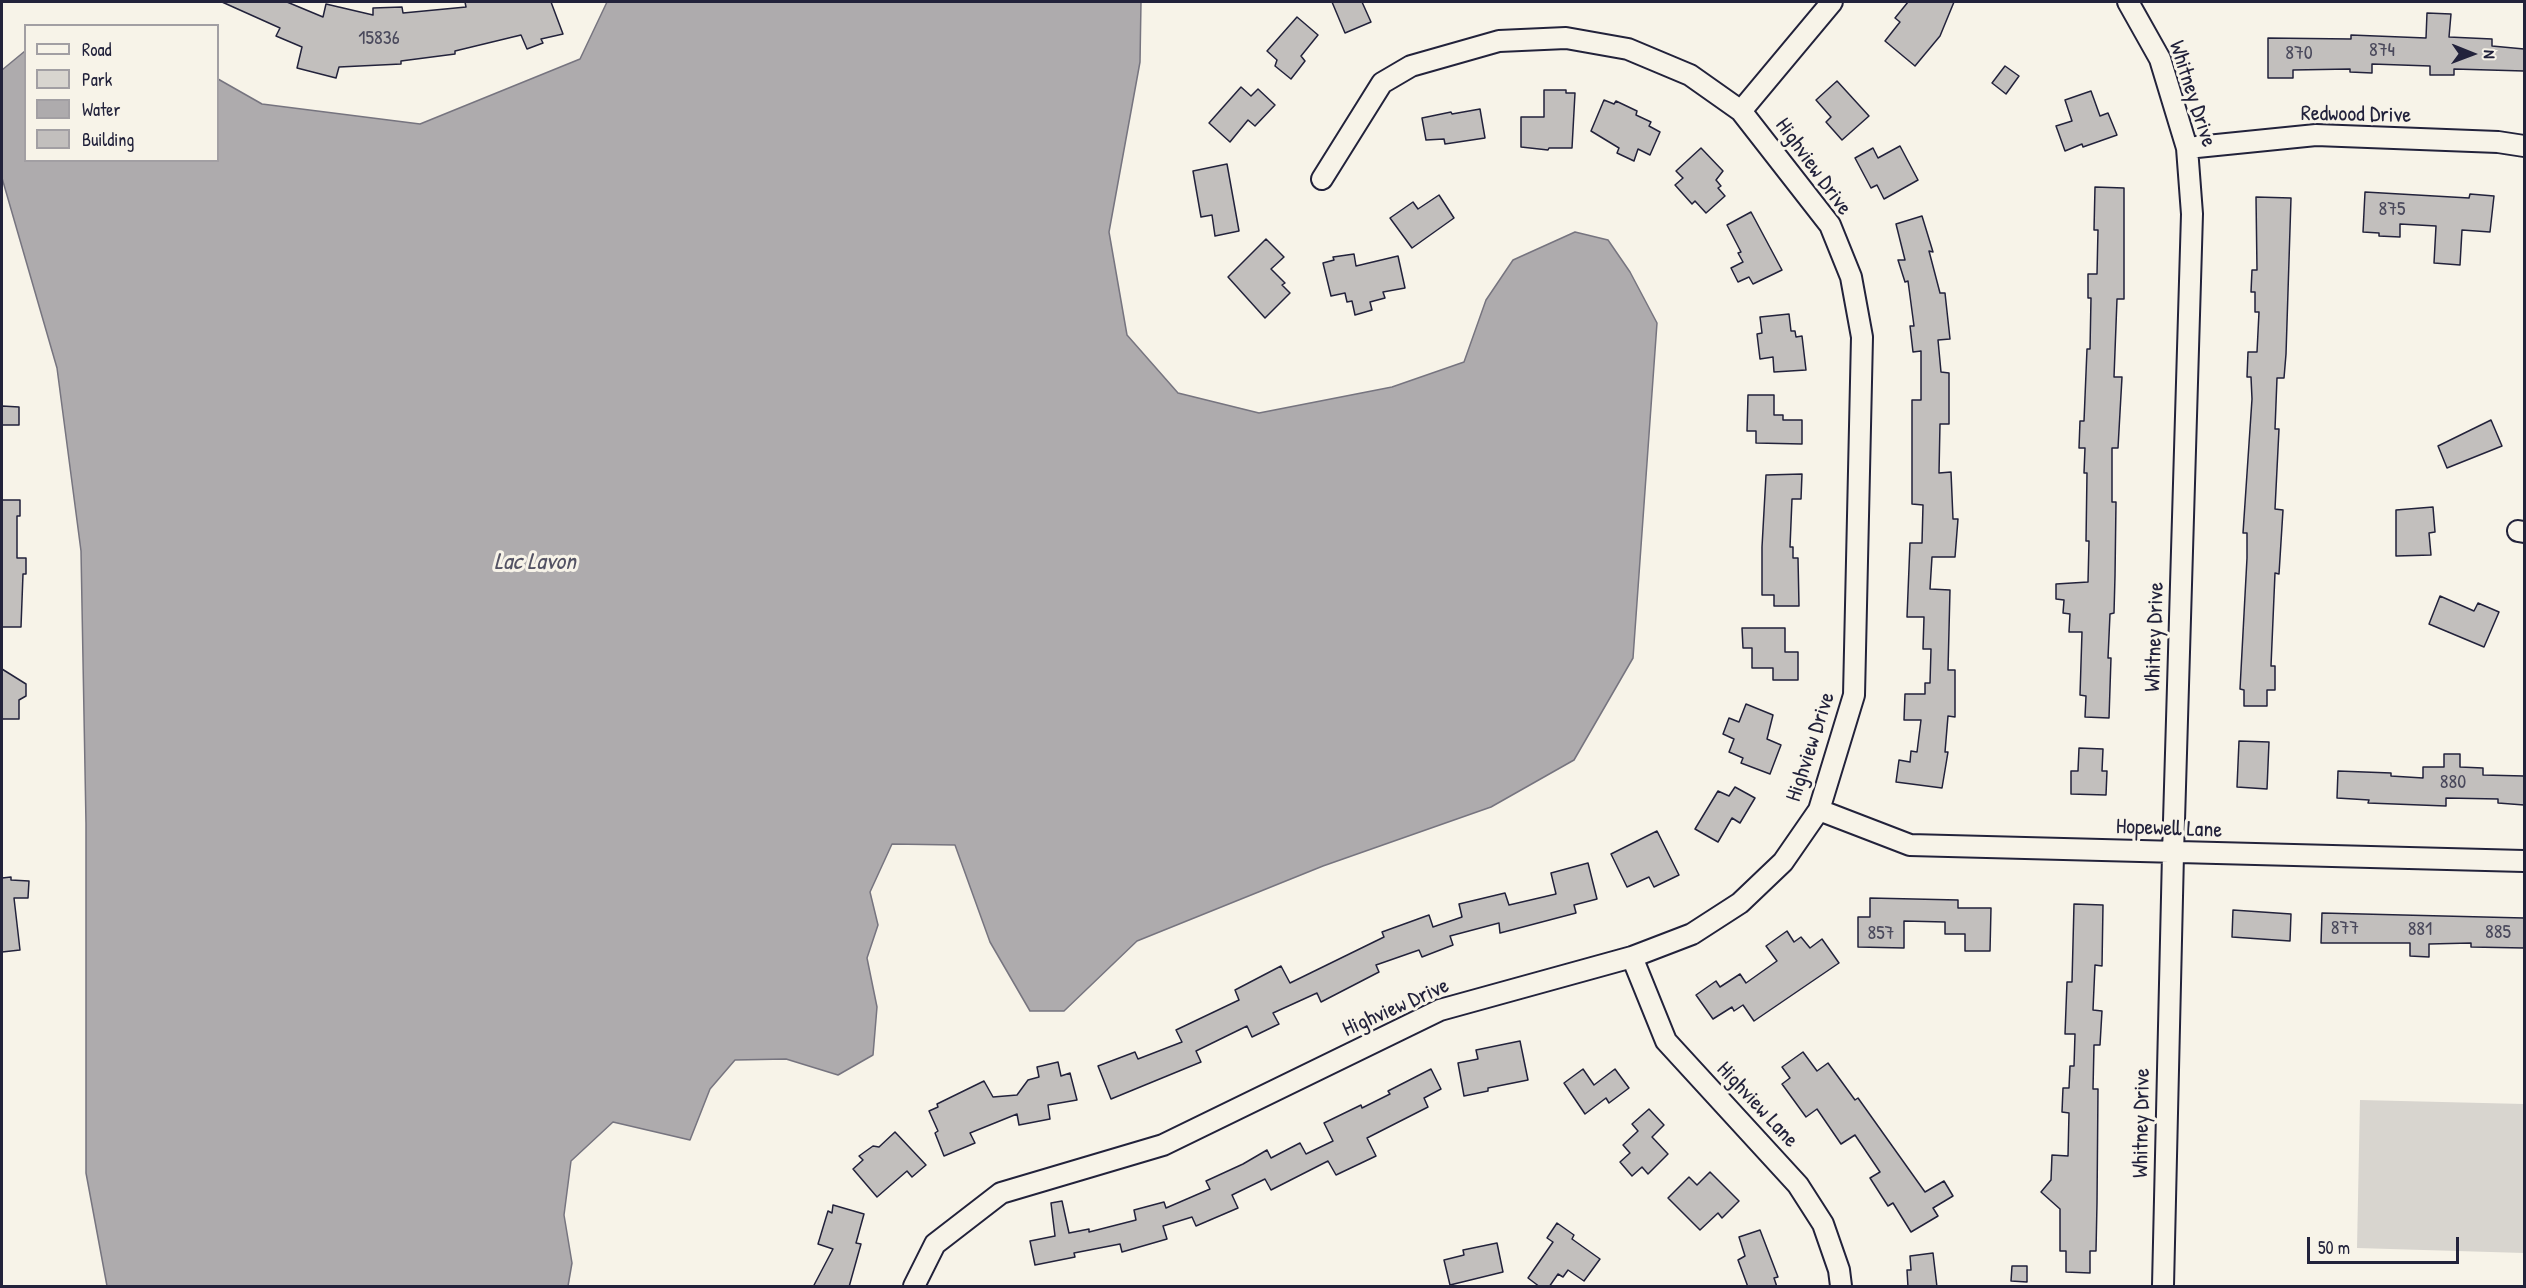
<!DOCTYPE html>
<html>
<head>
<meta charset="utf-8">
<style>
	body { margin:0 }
	#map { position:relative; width:2526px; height:1288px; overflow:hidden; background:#f7f3e8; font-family:"Patrick Hand",sans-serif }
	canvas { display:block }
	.frame { position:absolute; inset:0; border:3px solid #22223b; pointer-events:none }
	.legend { position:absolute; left:24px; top:24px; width:195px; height:138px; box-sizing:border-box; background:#f7f3e8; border:2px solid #a29fa3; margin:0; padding:8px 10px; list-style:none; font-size:18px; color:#22223b }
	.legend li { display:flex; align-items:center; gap:12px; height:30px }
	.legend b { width:30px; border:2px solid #a29fa3 }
	.north { position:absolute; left:2442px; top:24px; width:60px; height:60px; -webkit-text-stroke:4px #f7f3e8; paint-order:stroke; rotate:91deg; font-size:16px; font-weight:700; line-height:24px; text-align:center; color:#22223b }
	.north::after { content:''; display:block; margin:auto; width:21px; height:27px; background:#22223b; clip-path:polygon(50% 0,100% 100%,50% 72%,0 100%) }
	.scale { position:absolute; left:2307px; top:1237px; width:152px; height:27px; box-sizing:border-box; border:3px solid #22223b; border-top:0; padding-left:8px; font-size:18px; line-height:21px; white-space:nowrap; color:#22223b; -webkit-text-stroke:4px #f7f3e8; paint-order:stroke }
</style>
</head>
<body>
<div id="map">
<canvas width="2526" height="1288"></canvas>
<div class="frame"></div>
<ul class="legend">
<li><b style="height:8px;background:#f7f3e8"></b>Road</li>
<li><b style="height:16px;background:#d8d5cf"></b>Park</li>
<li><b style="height:16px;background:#aeabad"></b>Water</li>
<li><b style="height:16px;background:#c2bfbd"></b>Building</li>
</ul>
<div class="north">N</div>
<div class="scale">50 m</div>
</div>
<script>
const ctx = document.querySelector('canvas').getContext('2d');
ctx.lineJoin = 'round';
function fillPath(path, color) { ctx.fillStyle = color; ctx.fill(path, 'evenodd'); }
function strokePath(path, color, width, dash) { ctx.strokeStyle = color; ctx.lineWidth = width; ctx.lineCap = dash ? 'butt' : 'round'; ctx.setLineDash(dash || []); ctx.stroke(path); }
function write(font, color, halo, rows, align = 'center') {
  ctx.font = font + ' "Patrick Hand",sans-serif'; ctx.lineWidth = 6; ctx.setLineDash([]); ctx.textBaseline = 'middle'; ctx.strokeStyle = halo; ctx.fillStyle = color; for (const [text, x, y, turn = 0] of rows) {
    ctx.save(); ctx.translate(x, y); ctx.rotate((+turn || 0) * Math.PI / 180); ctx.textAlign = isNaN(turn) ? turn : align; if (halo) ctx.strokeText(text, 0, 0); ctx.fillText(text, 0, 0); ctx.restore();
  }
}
const green = new Path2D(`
	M 2360,1100 L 2524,1104 L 2524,1253 L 2357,1248 Z`);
const water = new Path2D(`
	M 607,2 L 1141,2 L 1140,62 L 1109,232 L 1127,335 L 1178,393 L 1259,413 L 1392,387 L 1464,362 L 1486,300 L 1513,260 L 1575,232 L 1608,240 L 1630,272 L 1657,323 L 1633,658 L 1574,760 L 1491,807 L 1323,866 L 1137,941 L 1064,1011 L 1030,1011 L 990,942 L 955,845 L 892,844 L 870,892 L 878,925 L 867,958 L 877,1007 L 873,1055 L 838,1075 L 786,1059 L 735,1060 L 710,1089 L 690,1140 L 613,1122 L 571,1161 L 564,1215 L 572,1263 L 568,1286 L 107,1286 L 86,1173 L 86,824 L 81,551 L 57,368 L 2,178 L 2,70 L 25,51 L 26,160 L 218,160 L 218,79 L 262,104 L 420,124 L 580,59 Z`);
const building = new Path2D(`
	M 222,2 L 287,2 L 323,17 L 326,4 L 373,15 L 373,8 L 402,7 L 403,13 L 466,7 L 465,2 L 551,2 L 563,34 L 541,39 L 543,43 L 527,49 L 521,35 L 455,51 L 455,54 L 401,61 L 401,64 L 339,67 L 336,78 L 297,68 L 302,47 L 276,36 L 280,28 Z
	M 1332,2 L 1362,2 L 1371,22 L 1345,33 Z
	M 1908,2 L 1954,2 L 1940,36 L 1915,66 L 1885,41 L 1900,22 L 1895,18 Z
	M 2427,13 L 2451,14 L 2449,37 L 2492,39 L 2492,46 L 2524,49 L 2524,71 L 2454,69 L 2454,75 L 2430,75 L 2430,66 L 2372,64 L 2372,73 L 2350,72 L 2350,69 L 2293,70 L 2293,78 L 2268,78 L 2268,38 L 2351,39 L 2351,35 L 2426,38 Z
	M 1297,17 L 1318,35 L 1301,56 L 1305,61 L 1291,79 L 1275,66 L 1277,60 L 1267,51 Z
	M 2005,66 L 2019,76 L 2006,94 L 1992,83 Z
	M 1837,81 L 1869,116 L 1842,140 L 1826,122 L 1831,117 L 1816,100 Z
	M 1241,87 L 1251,96 L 1258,89 L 1275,105 L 1255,126 L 1248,120 L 1230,142 L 1209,123 Z
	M 1544,90 L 1566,90 L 1566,93 L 1575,93 L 1572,148 L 1549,148 L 1548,150 L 1521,147 L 1521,117 L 1544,117 Z
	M 2091,91 L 2100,116 L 2108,113 L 2117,135 L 2083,147 L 2082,144 L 2065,151 L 2056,126 L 2072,121 L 2065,100 Z
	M 1604,100 L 1614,104 L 1616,101 L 1637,111 L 1636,115 L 1651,122 L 1649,126 L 1660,132 L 1650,155 L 1638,149 L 1634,161 L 1617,153 L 1619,148 L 1591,131 Z
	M 1480,109 L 1485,138 L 1445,144 L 1444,139 L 1426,140 L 1422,118 L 1451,112 L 1452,114 Z
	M 1900,146 L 1918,180 L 1884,199 L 1877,185 L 1871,188 L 1855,158 L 1873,148 L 1878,158 Z
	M 1701,148 L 1723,171 L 1716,180 L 1721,186 L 1718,188 L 1725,196 L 1706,213 L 1695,201 L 1692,204 L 1675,185 L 1683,178 L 1676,171 Z
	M 1227,164 L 1239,231 L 1215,236 L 1212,215 L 1201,217 L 1193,171 Z
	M 2095,187 L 2124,188 L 2124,299 L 2117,299 L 2114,377 L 2122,377 L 2118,448 L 2112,448 L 2112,502 L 2116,502 L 2115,576 L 2114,613 L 2110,614 L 2108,658 L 2111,658 L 2109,718 L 2085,717 L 2086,696 L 2080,695 L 2082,632 L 2069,632 L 2070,614 L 2063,613 L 2064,600 L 2056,599 L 2056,584 L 2088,582 L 2089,541 L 2086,541 L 2087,473 L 2084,473 L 2085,448 L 2079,448 L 2080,421 L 2084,421 L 2087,349 L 2090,349 L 2091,298 L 2088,298 L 2088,274 L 2097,274 L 2098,230 L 2094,230 Z
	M 2365,192 L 2469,198 L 2470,194 L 2494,196 L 2490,232 L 2462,230 L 2460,265 L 2434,263 L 2436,226 L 2400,224 L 2400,237 L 2379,236 L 2379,233 L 2363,232 Z
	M 1439,195 L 1454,218 L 1412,248 L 1390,218 L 1413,202 L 1418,209 Z
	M 2256,197 L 2291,198 L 2286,354 L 2284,378 L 2277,378 L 2275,429 L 2279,429 L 2275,509 L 2283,510 L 2279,574 L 2275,573 L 2271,666 L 2275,666 L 2275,690 L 2267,690 L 2267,706 L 2244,706 L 2244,690 L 2240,689 L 2247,558 L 2247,533 L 2243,533 L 2252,399 L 2251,377 L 2247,377 L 2248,352 L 2257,352 L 2259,312 L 2255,312 L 2255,292 L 2251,292 L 2252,270 L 2257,270 Z
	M 1751,212 L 1782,270 L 1753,284 L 1749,277 L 1738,282 L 1731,268 L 1743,262 L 1738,253 L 1741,252 L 1727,225 Z
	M 1922,216 L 1933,252 L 1929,251 L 1940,293 L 1945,293 L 1950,339 L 1938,340 L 1941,372 L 1949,373 L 1949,424 L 1940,424 L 1939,473 L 1951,472 L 1953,519 L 1958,519 L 1955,557 L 1932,557 L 1930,589 L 1950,590 L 1948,670 L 1955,670 L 1955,717 L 1948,716 L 1945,752 L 1948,752 L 1942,788 L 1896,782 L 1899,760 L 1910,762 L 1911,751 L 1917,752 L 1921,720 L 1904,720 L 1905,694 L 1925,694 L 1925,683 L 1930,683 L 1931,649 L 1923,649 L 1924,617 L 1907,617 L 1910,543 L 1922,543 L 1923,505 L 1912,504 L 1912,400 L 1921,400 L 1921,351 L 1913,352 L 1910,326 L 1914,326 L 1908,281 L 1905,282 L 1898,260 L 1905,260 L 1896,224 Z
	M 1266,239 L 1284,257 L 1271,269 L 1285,283 L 1282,285 L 1290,293 L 1265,318 L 1228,277 Z
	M 1354,254 L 1356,266 L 1398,256 L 1405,288 L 1383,292 L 1385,298 L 1370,302 L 1372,310 L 1355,315 L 1352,301 L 1347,302 L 1345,293 L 1331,296 L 1323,263 L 1334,260 L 1333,257 Z
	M 1789,314 L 1791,331 L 1795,331 L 1796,337 L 1802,336 L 1806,370 L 1774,372 L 1773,357 L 1760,359 L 1757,334 L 1762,333 L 1760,317 Z
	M 1748,395 L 1774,395 L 1774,415 L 1783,415 L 1783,420 L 1802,420 L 1802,444 L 1756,443 L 1756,431 L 1747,431 Z
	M 2,406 L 19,407 L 19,425 L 2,425 Z
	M 2491,420 L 2502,446 L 2447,468 L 2438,446 Z
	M 1802,474 L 1801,499 L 1792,499 L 1790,547 L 1793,547 L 1793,558 L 1798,558 L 1799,606 L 1774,606 L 1774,595 L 1762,595 L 1762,547 L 1766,475 Z
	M 2,500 L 20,500 L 20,516 L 17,516 L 17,558 L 26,558 L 26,574 L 23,574 L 21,627 L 2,627 Z
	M 2433,507 L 2435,532 L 2429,533 L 2431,555 L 2396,556 L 2396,510 Z
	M 2440,596 L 2474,611 L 2478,603 L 2499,612 L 2484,647 L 2429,624 Z
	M 1742,628 L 1785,628 L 1785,652 L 1798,652 L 1798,680 L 1773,680 L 1773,668 L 1752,668 L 1752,648 L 1743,648 Z
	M 2,669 L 26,684 L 26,696 L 19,700 L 19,719 L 2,719 Z
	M 1746,704 L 1773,715 L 1767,739 L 1781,745 L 1770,774 L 1741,763 L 1743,758 L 1729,752 L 1734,739 L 1723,734 L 1729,718 L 1739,722 Z
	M 2239,741 L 2269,742 L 2267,789 L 2237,787 Z
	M 2079,748 L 2103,749 L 2102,771 L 2107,771 L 2106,795 L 2071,794 L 2071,771 L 2078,771 Z
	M 2444,754 L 2460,754 L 2460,767 L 2483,768 L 2483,775 L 2524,776 L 2524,805 L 2498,803 L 2498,799 L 2446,798 L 2446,806 L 2368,803 L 2369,800 L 2337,798 L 2338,771 L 2391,773 L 2391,776 L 2423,778 L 2423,767 L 2444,767 Z
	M 1735,787 L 1755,798 L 1740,823 L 1732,818 L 1718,842 L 1695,829 L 1718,791 L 1729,796 Z
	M 1657,831 L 1679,875 L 1654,887 L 1649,877 L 1627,887 L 1611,854 Z
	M 1588,863 L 1597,899 L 1574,905 L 1576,913 L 1500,933 L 1499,923 L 1450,936 L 1453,945 L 1422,957 L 1419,950 L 1376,965 L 1379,972 L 1321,1002 L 1317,993 L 1273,1013 L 1279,1024 L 1252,1037 L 1247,1026 L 1196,1051 L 1201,1062 L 1111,1099 L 1098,1066 L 1135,1052 L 1138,1059 L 1182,1042 L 1176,1030 L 1239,1000 L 1235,990 L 1281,966 L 1290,983 L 1384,937 L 1382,932 L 1429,915 L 1433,927 L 1462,917 L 1459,904 L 1505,893 L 1509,905 L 1556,894 L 1551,873 Z
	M 11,877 L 11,880 L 29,881 L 28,898 L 14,898 L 20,950 L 2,952 L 2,878 Z
	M 1870,898 L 1958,900 L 1958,908 L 1991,908 L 1990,951 L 1965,951 L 1965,934 L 1945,934 L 1945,922 L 1904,921 L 1904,948 L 1858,947 L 1858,917 L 1870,917 Z
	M 2074,904 L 2103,905 L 2102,966 L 2095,965 L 2093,1010 L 2102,1011 L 2100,1045 L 2094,1045 L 2093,1089 L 2098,1089 L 2097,1203 L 2096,1251 L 2090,1251 L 2090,1273 L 2066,1272 L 2066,1251 L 2060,1251 L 2060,1209 L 2041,1192 L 2051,1180 L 2052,1155 L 2068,1156 L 2069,1113 L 2062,1112 L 2063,1088 L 2069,1088 L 2070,1066 L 2074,1066 L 2075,1034 L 2065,1034 L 2067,982 L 2072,982 Z
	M 2233,910 L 2291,914 L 2290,941 L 2232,937 Z
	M 2322,913 L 2524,918 L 2524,948 L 2471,947 L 2471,943 L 2429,944 L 2429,957 L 2410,956 L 2410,943 L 2321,943 Z
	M 1787,931 L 1794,942 L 1801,937 L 1810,948 L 1822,939 L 1839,963 L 1754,1021 L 1743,1005 L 1734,1011 L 1732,1007 L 1713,1019 L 1696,995 L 1716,981 L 1720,987 L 1740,974 L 1746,983 L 1777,961 L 1766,946 Z
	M 1520,1041 L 1528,1080 L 1488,1088 L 1488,1091 L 1464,1096 L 1458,1063 L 1478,1059 L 1476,1050 Z
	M 1803,1052 L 1817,1071 L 1828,1063 L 1855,1100 L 1858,1098 L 1925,1192 L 1944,1181 L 1953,1196 L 1933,1208 L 1938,1216 L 1911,1232 L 1893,1203 L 1888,1206 L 1870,1178 L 1880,1172 L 1855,1135 L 1841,1144 L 1817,1109 L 1806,1117 L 1782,1084 L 1790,1078 L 1782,1067 Z
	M 1058,1062 L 1061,1076 L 1070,1073 L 1077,1100 L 1048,1105 L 1050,1119 L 1019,1125 L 1017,1114 L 970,1133 L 975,1143 L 944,1156 L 935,1133 L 938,1131 L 929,1111 L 938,1107 L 937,1104 L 984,1081 L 993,1097 L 1017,1095 L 1028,1080 L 1039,1077 L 1037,1067 Z
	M 1431,1069 L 1441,1089 L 1424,1098 L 1428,1107 L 1367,1138 L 1376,1156 L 1336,1175 L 1328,1161 L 1271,1190 L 1265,1179 L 1232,1195 L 1238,1208 L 1196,1226 L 1192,1217 L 1163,1226 L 1167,1239 L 1122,1252 L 1120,1244 L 1074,1253 L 1075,1257 L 1035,1265 L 1030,1241 L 1055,1236 L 1051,1203 L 1062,1201 L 1069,1233 L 1089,1229 L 1089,1232 L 1136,1220 L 1134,1210 L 1164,1202 L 1166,1208 L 1210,1189 L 1206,1181 L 1243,1164 L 1267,1150 L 1271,1158 L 1300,1143 L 1306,1154 L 1333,1141 L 1324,1123 L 1361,1105 L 1362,1108 L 1390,1094 L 1388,1091 Z
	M 1583,1069 L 1594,1085 L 1615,1069 L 1629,1088 L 1609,1103 L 1606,1098 L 1585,1114 L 1564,1083 Z
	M 1649,1109 L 1664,1125 L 1652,1137 L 1668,1154 L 1648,1174 L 1642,1167 L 1632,1176 L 1620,1162 L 1630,1153 L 1623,1145 L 1638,1131 L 1632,1124 Z
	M 895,1132 L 926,1165 L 912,1177 L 907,1171 L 877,1197 L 853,1169 L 863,1160 L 859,1156 L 873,1146 L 879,1147 Z
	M 1710,1172 L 1739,1201 L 1722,1218 L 1718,1213 L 1700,1230 L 1668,1198 L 1689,1177 L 1697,1185 Z
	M 833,1205 L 864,1214 L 856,1243 L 861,1244 L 849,1287 L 813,1287 L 833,1249 L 818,1244 L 828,1211 L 832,1213 Z
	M 1557,1223 L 1574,1235 L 1572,1239 L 1600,1259 L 1584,1281 L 1568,1270 L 1563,1277 L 1558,1274 L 1549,1287 L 1540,1287 L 1528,1278 L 1553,1242 L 1547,1238 Z
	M 1760,1230 L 1778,1277 L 1774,1278 L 1777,1287 L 1748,1287 L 1738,1260 L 1745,1256 L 1739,1237 Z
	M 1497,1243 L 1503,1272 L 1450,1285 L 1444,1260 L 1464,1255 L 1463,1250 Z
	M 1933,1253 L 1937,1287 L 1908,1287 L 1907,1270 L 1911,1270 L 1910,1256 Z
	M 2012,1266 L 2027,1266 L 2027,1282 L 2011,1281 Z`);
const minor = new Path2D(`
	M 2128,2 L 2160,59 L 2187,148 L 2192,214 L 2173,854 L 2163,1286
	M 1741,111 L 1832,2
	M 2187,148 L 2316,135 L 2498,142 L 2524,146
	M 2518,531 L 2524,532
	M 1819,810 L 1910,845 L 2524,861
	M 1632,957 L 1666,1041 L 1798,1185 L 1823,1224 L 1839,1270 L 1841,1286
	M 914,1286 L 935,1244 L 1001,1193 L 1163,1145 L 1440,1010 L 1632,957 L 1692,934 L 1740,903 L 1783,862 L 1819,810 L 1854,695 L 1862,337 L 1851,277 L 1830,225 L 1741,111 L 1690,75 L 1628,49 L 1566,38 L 1499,41 L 1411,66 L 1382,83 L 1322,179`);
const numberNames = [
	["15836",379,39],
	["874",2382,51],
	["870",2299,54],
	["875",2392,210],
	["880",2453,783],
	["877",2345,929],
	["881",2420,930],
	["885",2498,933],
	["857",1881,934]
];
const streetNames = [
	["Whitney Drive",2192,94,72],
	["Redwood Drive",2356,115,1],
	["Highview Drive",1813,167,54],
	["Whitney Drive",2155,637,-88],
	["Highview Drive",1811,747,-72],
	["Hopewell Lane",2169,829,2],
	["Highview Drive",1396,1008,-24],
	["Highview Lane",1757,1105,47],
	["Whitney Drive",2142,1123,-89]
];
const waterNames = [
	["Lac Lavon",535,563]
];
fillPath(green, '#d8d5cf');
fillPath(water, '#aeabad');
strokePath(water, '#76747f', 1.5);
fillPath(building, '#c2bfbd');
strokePath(building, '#22223b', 1.5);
strokePath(minor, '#22223b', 24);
strokePath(minor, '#f7f3e8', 20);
write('20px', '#4a495c', null, numberNames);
write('22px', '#22223b', '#f7f3e8', streetNames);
write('italic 24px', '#535263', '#f7f3e8', waterNames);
</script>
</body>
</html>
